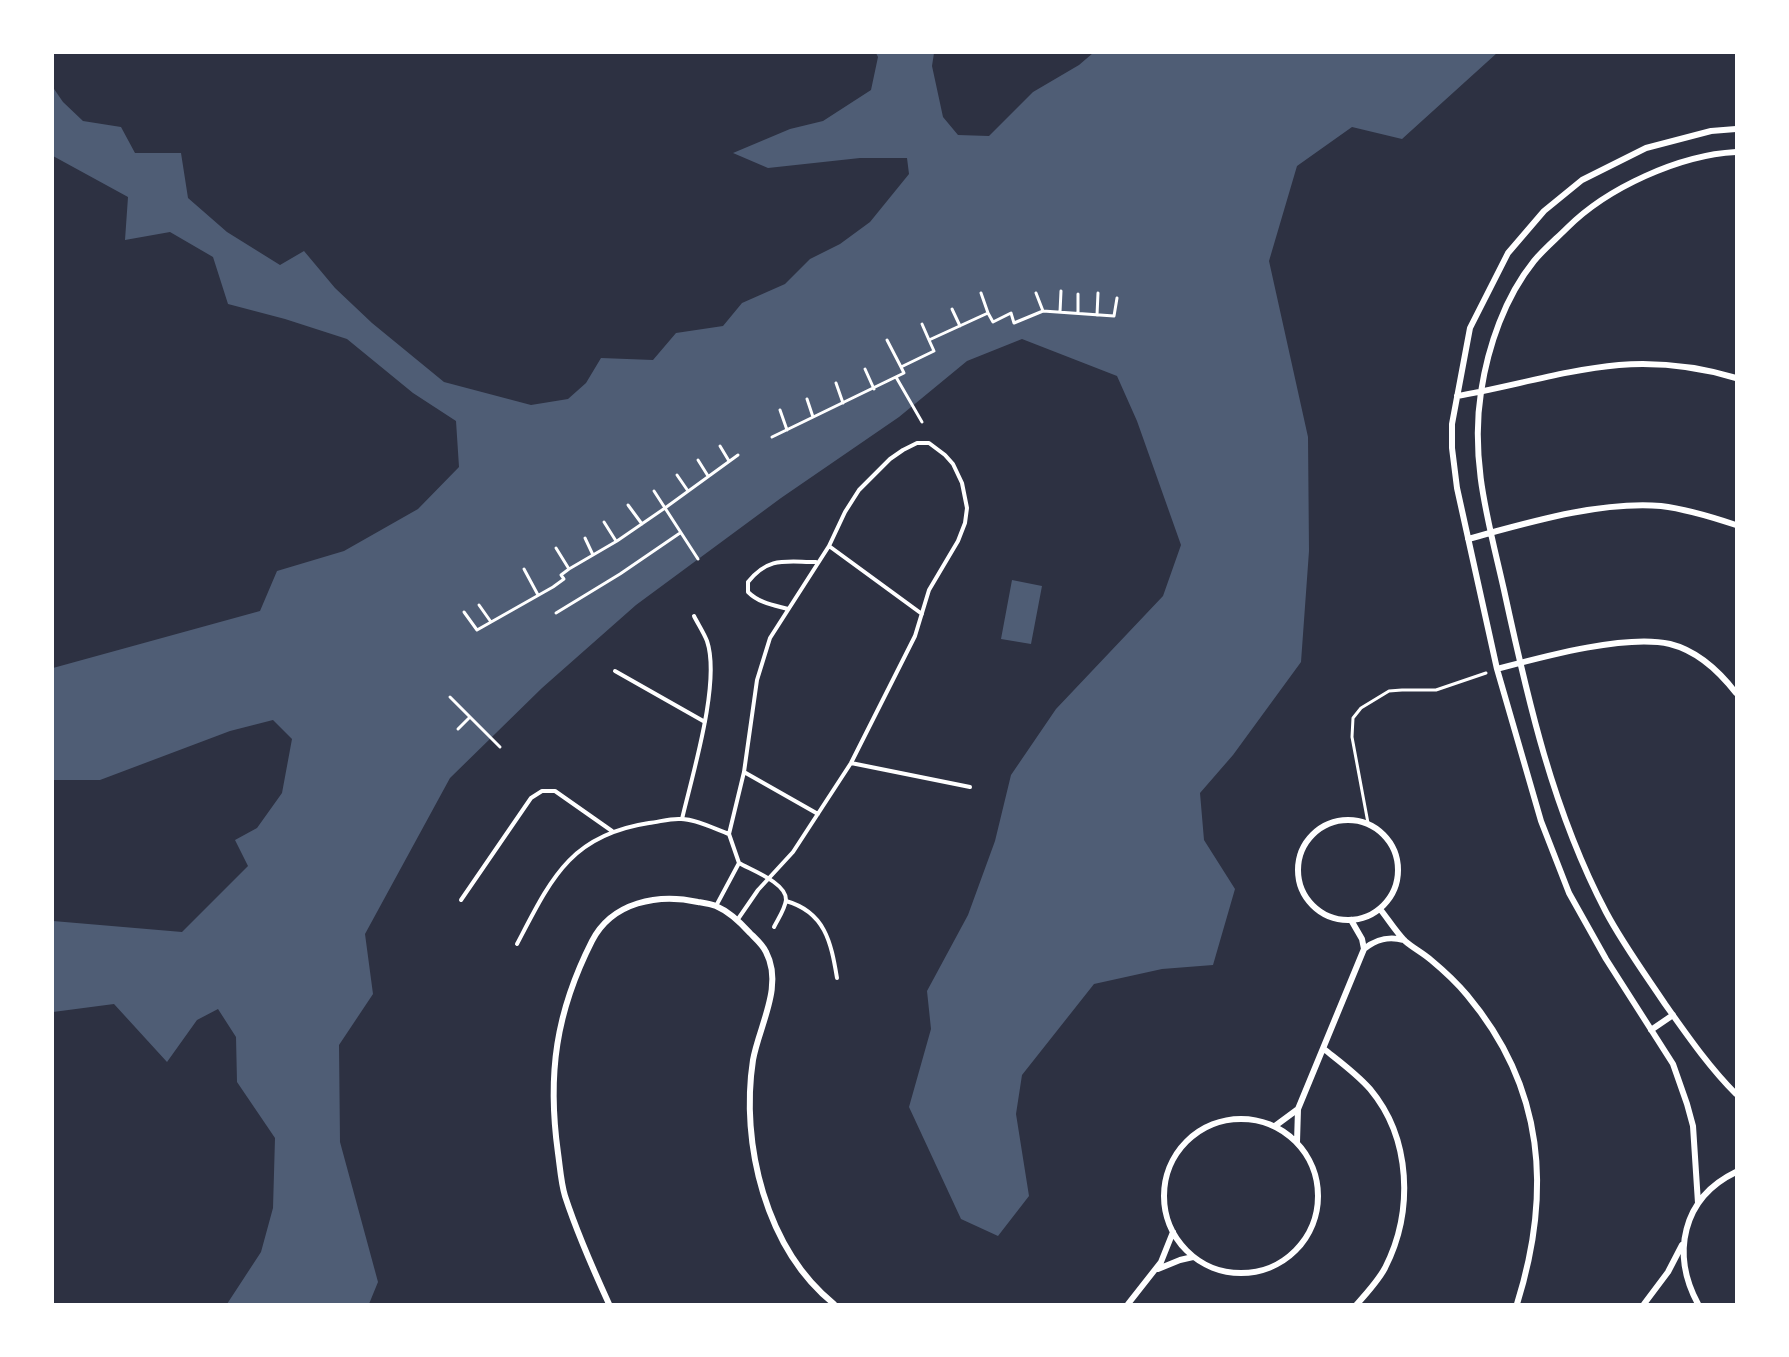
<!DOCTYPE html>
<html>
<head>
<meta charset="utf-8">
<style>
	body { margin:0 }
	#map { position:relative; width:1789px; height:1357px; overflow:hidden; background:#2d3142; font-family:Jost,sans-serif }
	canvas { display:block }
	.frame { position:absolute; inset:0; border:54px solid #fff; pointer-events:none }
</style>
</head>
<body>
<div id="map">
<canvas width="1789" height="1357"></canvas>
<div class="frame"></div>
</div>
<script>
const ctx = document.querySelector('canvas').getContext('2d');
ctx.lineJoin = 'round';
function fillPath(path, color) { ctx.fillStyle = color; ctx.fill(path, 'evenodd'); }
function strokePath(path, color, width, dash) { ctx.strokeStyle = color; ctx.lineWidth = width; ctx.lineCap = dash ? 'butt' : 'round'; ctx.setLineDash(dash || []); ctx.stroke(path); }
const water = new Path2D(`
	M 876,53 L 934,53 L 932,66 L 943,117 L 958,135 L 989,136 L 1033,92 L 1079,65 L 1093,53 L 1497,53 L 1402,139 L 1352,127 L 1297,166 L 1269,261 L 1308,437 L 1309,551 L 1301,662 L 1233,755 L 1200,793 L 1204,840 L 1235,889 L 1213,965 L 1162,969 L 1094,984 L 1022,1075 L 1016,1114 L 1029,1196 L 998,1236 L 961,1219 L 909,1107 L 931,1029 L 927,991 L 968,915 L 995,841 L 1011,775 L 1056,709 L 1163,596 L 1181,545 L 1137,421 L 1117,376 L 1022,339 L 967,361 L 899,417 L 781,498 L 636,605 L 542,688 L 450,778 L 365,934 L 373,994 L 339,1045 L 340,1142 L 378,1282 L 369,1304 L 227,1304 L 261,1252 L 273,1208 L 275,1138 L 237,1082 L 236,1037 L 218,1009 L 197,1020 L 167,1062 L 114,1004 L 53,1012 L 53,921 L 182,932 L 248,866 L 235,840 L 257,828 L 282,793 L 292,739 L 273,720 L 230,731 L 100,780 L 53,780 L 53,668 L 260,611 L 277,571 L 344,551 L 418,509 L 459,467 L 456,421 L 413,393 L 347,339 L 285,319 L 228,304 L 213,257 L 170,232 L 125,240 L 128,197 L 53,156 L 52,86 L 63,102 L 83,121 L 121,127 L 135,153 L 181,153 L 188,198 L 227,232 L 280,265 L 304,251 L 335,288 L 372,323 L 444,382 L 531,405 L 568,399 L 586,383 L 601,358 L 653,360 L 676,333 L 723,326 L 742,303 L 785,284 L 810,259 L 840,244 L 870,222 L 909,174 L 907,158 L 860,158 L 768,168 L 733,153 L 790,129 L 823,121 L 871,90 L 878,57 Z
	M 1012,580 L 1042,586 L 1031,644 L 1001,639 Z`);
const path = new Path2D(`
	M 981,293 L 988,313
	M 1036,293 L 1043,311
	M 1078,294 L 1078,313
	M 952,309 L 960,326
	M 1060,312 L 1061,291
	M 1097,315 L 1098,293
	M 922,324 L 929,340
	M 887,340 L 901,367
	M 865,369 L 874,389
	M 896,377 L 922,422
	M 836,383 L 843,403
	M 807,399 L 813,417
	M 780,410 L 787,430
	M 772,437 L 904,373 L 901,367 L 934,351 L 929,340 L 988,313 L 993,322 L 1011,313 L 1014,323 L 1043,311 L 1114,316 L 1117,298
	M 720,446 L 729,461
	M 698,460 L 708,476
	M 677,475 L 688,491
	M 654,491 L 665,508 L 738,455
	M 628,505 L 642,524
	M 604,522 L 616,541
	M 585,538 L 593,555
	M 556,548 L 569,569
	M 524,569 L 538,595
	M 479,605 L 491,622
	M 464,612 L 477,630 L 553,587 L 564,579 L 561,575 L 569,569 L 617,541 L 665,508 L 698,559
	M 556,613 L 620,574 L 680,533
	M 450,697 L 500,747
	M 458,729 L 469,718
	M 1368,823 L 1352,737 L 1353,718 L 1361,708 L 1389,691 L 1402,690 L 1436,690 L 1486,673`);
const service = new Path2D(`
	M 829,546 L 922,614
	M 788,609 C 773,605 759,603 748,592 L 748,582 C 769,556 786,562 816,562
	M 615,671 L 705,722
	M 851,763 L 970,787
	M 744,772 L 818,814
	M 682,819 C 692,776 721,682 707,641 C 704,633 698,624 694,616
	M 461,900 L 531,798 L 542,791 L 555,791 L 612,831
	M 786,901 C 825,912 831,942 837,978
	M 716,906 L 739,863
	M 738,919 L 758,890 L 793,852 L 851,763 L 915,636 L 929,590 L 958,541 L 965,523 L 967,508 L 962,483 L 953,464 L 945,455 L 929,443 L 917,443 L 903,450 L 890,459 L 859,490 L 845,512 L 829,546 L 770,638 L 757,680 L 744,772 L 729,834 L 739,863 C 751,870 787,883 786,900 C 785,909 778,919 774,927
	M 517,944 C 551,879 570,835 649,823 C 659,822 671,818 681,819 C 696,819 715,829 729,834`);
const minor = new Path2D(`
	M 1736,152 C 1679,155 1607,188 1567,228 C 1556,239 1544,249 1534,261 C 1505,297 1488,346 1481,392 C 1470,462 1489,523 1504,590 C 1528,701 1553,811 1606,912 C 1623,944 1645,974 1665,1004 C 1687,1035 1709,1067 1736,1094
	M 1457,396 C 1510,387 1564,370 1619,365 C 1658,362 1699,367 1736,378
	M 1468,539 C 1527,523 1599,501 1661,506 C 1687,509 1712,517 1736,525
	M 1497,669 C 1542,657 1625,634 1670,644 C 1698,651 1719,671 1736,693
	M1298 870a50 50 0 1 1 100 0a50 50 0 1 1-100 0Z
	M 1380,909 C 1388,919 1396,932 1405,941 C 1413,948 1423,953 1431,960 C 1443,970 1457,983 1467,995 C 1545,1088 1552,1192 1517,1304
	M 1351,920 L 1362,939 L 1364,949
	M 1651,1030 L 1673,1015
	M 1324,1049 C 1339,1061 1357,1074 1370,1089 C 1411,1138 1414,1211 1385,1268 C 1378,1281 1367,1293 1357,1304
	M1164 1196a77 77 0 1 1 154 0a77 77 0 1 1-154 0Z
	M 1275,1126 L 1298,1109
	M 1297,1142 L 1298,1109 L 1364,949 C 1376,939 1388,936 1404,940
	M 1698,1203 L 1693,1126 L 1687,1104 L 1673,1064 L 1606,959 L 1569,893 L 1541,821 L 1497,669 L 1457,488 L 1452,448 L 1452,424 L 1470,328 L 1508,253 L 1544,211 L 1582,180 L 1646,148 L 1711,131 L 1736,129
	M 1158,1269 L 1180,1260 L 1193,1257
	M 609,1304 C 593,1269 577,1233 565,1196 C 561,1183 560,1167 558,1153 C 547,1074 556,1012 592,941 C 612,902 658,893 698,902 C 704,903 711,904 716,906 C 730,912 741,923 750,933 C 756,939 763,945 766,952 C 784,986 759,1026 753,1060 C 740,1144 766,1249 834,1304
	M 1128,1304 L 1161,1262 L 1173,1232
	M 1644,1304 L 1668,1272 L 1682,1245
	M 1698,1304 C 1671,1254 1682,1198 1736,1172`);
fillPath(water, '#4f5d75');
strokePath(path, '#fff', 3);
strokePath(service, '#fff', 4);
strokePath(minor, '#fff', 6);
</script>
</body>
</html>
